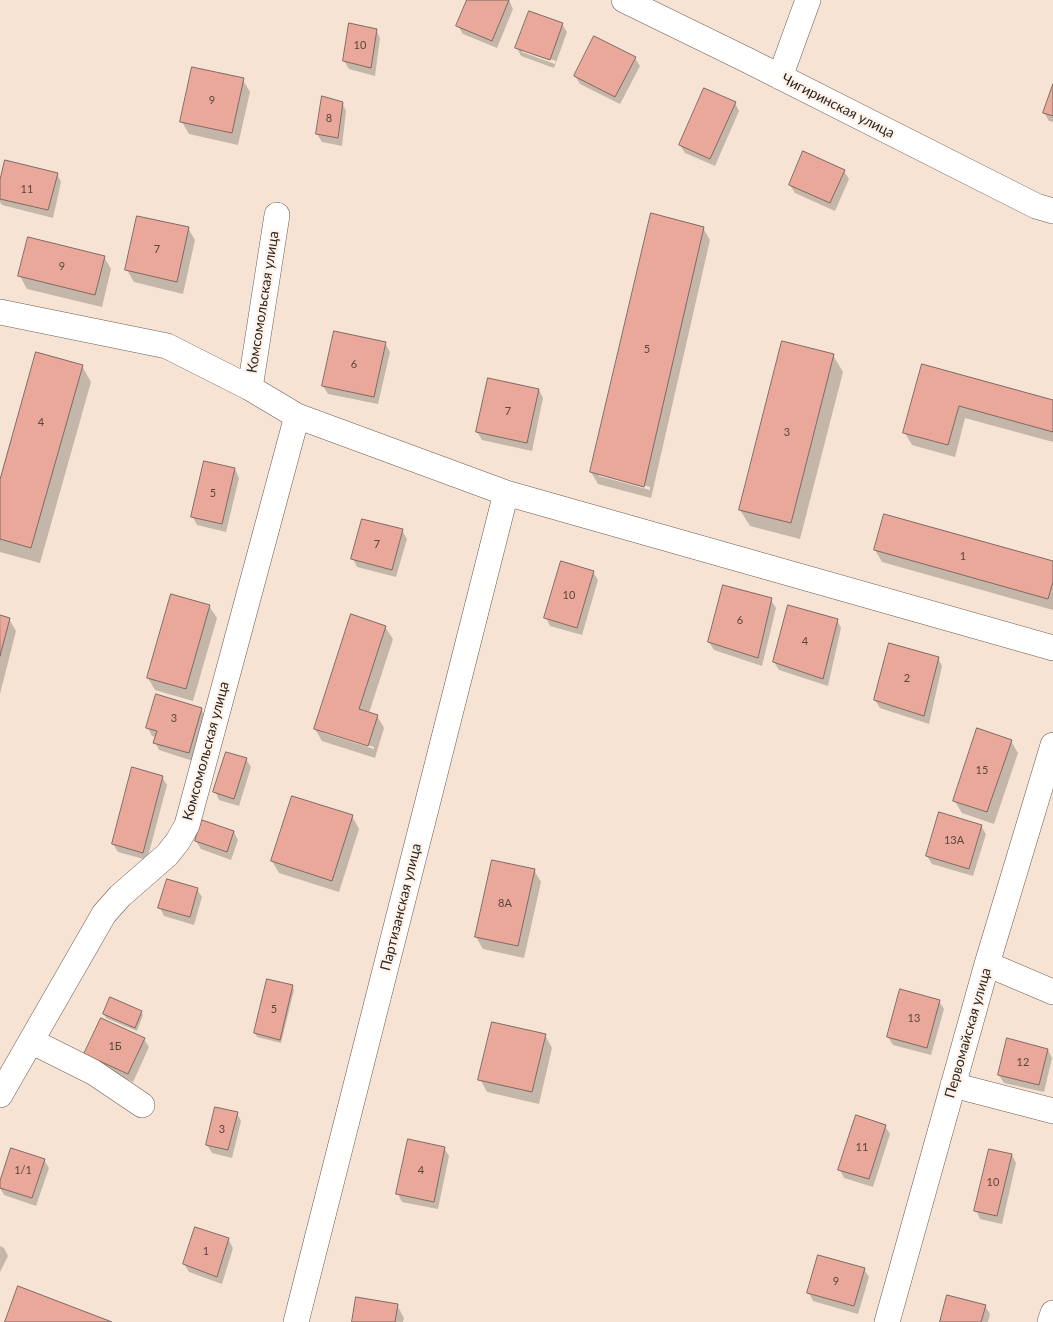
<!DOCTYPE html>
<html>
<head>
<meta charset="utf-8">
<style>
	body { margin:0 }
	canvas { display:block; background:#f6e3d4 }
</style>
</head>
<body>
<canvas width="1053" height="1322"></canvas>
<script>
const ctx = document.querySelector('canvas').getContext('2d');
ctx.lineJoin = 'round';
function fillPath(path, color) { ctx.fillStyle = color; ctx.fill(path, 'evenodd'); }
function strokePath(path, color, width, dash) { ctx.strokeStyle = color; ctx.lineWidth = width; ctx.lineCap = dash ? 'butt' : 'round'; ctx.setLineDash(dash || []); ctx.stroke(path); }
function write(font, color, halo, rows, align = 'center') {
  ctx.font = font + ' Lato,sans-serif'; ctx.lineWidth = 4.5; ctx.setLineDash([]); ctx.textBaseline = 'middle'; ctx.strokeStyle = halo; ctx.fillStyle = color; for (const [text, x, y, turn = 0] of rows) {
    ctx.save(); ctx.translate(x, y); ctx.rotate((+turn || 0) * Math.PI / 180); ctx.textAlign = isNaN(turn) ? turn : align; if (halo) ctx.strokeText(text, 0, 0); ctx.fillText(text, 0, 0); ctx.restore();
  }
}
const shadow = new Path2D(`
	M 468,0 L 509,0 L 513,9 L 497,48 L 463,34 L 458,26 Z
	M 562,24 L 567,32 L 554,68 L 521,56 L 517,48 ZM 522,49 L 556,61 L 555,64 L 522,52 Z
	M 376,30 L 380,38 L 375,76 L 349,69 L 344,61 Z
	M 635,58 L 640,66 L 620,104 L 580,84 L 575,76 Z
	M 243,80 L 250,92 L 238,145 L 189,134 L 182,122 Z
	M 1053,88 L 1053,122 L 1049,121 L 1044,113 Z
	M 342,103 L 346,111 L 342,146 L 322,142 L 317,134 Z
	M 735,103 L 739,111 L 715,166 L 685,153 L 680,145 Z
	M 844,171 L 849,179 L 835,211 L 795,193 L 790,185 Z
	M 57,174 L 61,182 L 53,218 L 2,205 L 0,202 L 0,186 Z
	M 188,228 L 195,240 L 183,294 L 134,282 L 127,270 Z
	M 703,228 L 710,240 L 651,498 L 598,484 L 591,472 ZM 599,473 L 650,487 L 650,490 L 599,476 Z
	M 104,257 L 111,269 L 102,307 L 27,289 L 20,276 Z
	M 385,343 L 390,352 L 378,404 L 328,394 L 323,386 Z
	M 833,355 L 843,372 L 800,539 L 750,526 L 740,510 Z
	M 82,366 L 91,382 L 40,563 L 0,552 L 0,484 Z
	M 923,366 L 1053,401 L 1053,442 L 965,418 L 955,457 L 912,445 L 905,433 Z
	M 539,390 L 543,398 L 532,451 L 482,440 L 477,432 Z
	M 235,469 L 239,478 L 226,532 L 197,525 L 192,516 Z
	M 402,530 L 407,539 L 396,577 L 357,567 L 353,559 Z
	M 875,550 L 1053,562 L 1053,610 L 882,562 Z
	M 593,572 L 598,580 L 582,635 L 550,626 L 546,618 Z
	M 771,600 L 776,608 L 762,666 L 714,650 L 709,642 Z
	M 209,606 L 217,618 L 193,701 L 155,690 L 148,678 Z
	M 0,616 L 9,619 L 16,631 L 0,694 Z
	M 837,620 L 841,628 L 828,686 L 779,670 L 774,662 Z
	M 385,627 L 393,639 L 369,713 L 377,716 L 384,728 L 375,758 L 322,741 L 315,729 ZM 324,731 L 374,747 L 374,749 L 324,733 Z
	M 938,658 L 942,666 L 929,724 L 880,708 L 875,700 Z
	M 201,709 L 206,717 L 193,761 L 159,750 L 155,742 L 156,737 L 152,736 L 148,728 Z
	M 1011,741 L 1018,753 L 994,824 L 962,813 L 954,800 Z
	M 246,759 L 251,767 L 239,806 L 219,800 L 215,791 Z
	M 162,777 L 167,785 L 147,860 L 118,852 L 113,844 Z
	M 352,816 L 359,829 L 339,892 L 279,873 L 272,861 Z
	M 981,826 L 986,834 L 973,876 L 932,864 L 927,856 Z
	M 234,832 L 238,840 L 231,860 L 201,849 L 196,841 Z
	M 534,870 L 541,882 L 524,958 L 483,949 L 476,937 Z
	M 197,889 L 202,897 L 194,925 L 164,916 L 160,908 Z
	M 292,986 L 294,990 L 281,1043 L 257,1037 L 255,1033 Z
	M 939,1001 L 944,1009 L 931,1055 L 893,1045 L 888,1037 Z
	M 141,1012 L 143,1015 L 137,1031 L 106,1018 L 104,1014 Z
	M 545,1035 L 552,1048 L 539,1104 L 487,1092 L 480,1079 Z
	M 144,1039 L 149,1047 L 133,1082 L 90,1062 L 86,1054 Z
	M 1048,1050 L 1052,1058 L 1044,1092 L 1004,1083 L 999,1075 Z
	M 237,1113 L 241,1121 L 232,1158 L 212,1153 L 207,1145 Z
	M 885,1126 L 890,1134 L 873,1187 L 844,1178 L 840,1170 Z
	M 444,1148 L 449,1156 L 438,1209 L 402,1202 L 398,1194 Z
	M 1012,1155 L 1016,1163 L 1002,1224 L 980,1219 L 976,1210 Z
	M 44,1160 L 49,1168 L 36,1206 L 4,1195 L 0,1188 L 0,1185 Z
	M 228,1239 L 233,1248 L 222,1284 L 189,1272 L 184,1264 Z
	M 0,1246 L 4,1248 L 8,1256 L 0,1272 Z
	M 864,1269 L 869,1277 L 858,1314 L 813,1301 L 809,1293 Z
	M 397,1305 L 404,1318 L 403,1322 L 353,1322 Z
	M 985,1306 L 990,1314 L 988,1322 L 942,1322 Z`);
const building = new Path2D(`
	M 467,0 L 509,0 L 492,41 L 456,26 Z
	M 529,11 L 563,23 L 550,60 L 515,48 Z
	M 349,23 L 377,29 L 371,68 L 343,61 Z
	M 594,36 L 636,57 L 615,97 L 574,76 Z
	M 192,67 L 244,78 L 232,133 L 180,122 Z
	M 1053,84 L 1053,116 L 1043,113 Z
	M 704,88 L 736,102 L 710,159 L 679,145 Z
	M 322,96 L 343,102 L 338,138 L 316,134 Z
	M 803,151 L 845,170 L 830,203 L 789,185 Z
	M 5,160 L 58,173 L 48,210 L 0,199 L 0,180 Z
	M 651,213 L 704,227 L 644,487 L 590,472 Z
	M 137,216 L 189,227 L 177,282 L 125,270 Z
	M 28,237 L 105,256 L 95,295 L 18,276 Z
	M 334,331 L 386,342 L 374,397 L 322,386 Z
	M 782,341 L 834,354 L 791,523 L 739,510 Z
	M 36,352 L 83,365 L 31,548 L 0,539 L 0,480 Z
	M 922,364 L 1053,400 L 1053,432 L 959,406 L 948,445 L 903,433 Z
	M 488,378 L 539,389 L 527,443 L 476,432 Z
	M 204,461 L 235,468 L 222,524 L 191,517 Z
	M 884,514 L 1053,561 L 1053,582 L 1048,599 L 874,550 Z
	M 362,519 L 403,529 L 392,570 L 351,559 Z
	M 561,561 L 594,571 L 577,628 L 544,618 Z
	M 723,585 L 772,598 L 758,658 L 708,642 Z
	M 171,594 L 210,605 L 186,689 L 147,678 Z
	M 788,605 L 838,619 L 823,679 L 773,662 Z
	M 351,614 L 386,626 L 359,709 L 378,715 L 368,746 L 314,729 Z
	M 0,615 L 10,618 L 0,656 Z
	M 889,643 L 939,657 L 924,716 L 874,700 Z
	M 156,694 L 202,708 L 189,753 L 153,743 L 157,731 L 146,728 Z
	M 977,728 L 1012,740 L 987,812 L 953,801 Z
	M 226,752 L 247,758 L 234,799 L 213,792 Z
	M 132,767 L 163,776 L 143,853 L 112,844 Z
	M 292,796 L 353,815 L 332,881 L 271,861 Z
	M 939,812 L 982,825 L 969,869 L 926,856 Z
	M 202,820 L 234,831 L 227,852 L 195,841 Z
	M 492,860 L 535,869 L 518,946 L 475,937 Z
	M 167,879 L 198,888 L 190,917 L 158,908 Z
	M 267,979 L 293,985 L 280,1040 L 254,1033 Z
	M 900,989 L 940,1000 L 927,1048 L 887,1037 Z
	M 110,997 L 142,1011 L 135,1028 L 103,1014 Z
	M 101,1018 L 145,1038 L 128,1074 L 84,1054 Z
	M 492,1022 L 546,1034 L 532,1092 L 478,1080 Z
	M 1007,1038 L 1048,1049 L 1039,1085 L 998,1075 Z
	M 215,1107 L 238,1112 L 228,1150 L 206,1145 Z
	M 856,1115 L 886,1125 L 869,1179 L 838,1170 Z
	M 408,1139 L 445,1147 L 434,1202 L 396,1194 Z
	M 11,1148 L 45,1159 L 32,1198 L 0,1188 L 0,1181 Z
	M 989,1149 L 1012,1154 L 997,1216 L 974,1211 Z
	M 195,1227 L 229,1238 L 217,1277 L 183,1264 Z
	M 818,1255 L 865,1268 L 854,1306 L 807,1293 Z
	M 18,1286 L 112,1322 L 5,1322 Z
	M 947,1295 L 986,1305 L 981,1322 L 940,1322 Z
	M 356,1297 L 398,1304 L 395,1322 L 352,1322 Z`);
const minor = new Path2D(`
	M 624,0 L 747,60 L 1036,206 L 1053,211
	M 780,77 L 808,0
	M 0,312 L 167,346 L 250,388 L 297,416 L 506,493 L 1053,648
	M 250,388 L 277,215
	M 987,964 L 1053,992
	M 31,1041 L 93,1072 L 142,1105
	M 953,1085 L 1053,1111
	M 0,1095 L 104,914 L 120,896 L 167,855 L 178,841 L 187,825 L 297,416
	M 296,1322 L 506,493
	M 887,1322 L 987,964 L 1053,745
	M 1050,1322 L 1053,1313`);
const numberNames = [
	["10",360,45],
	["9",212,100],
	["8",329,118],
	["11",27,189],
	["7",157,249],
	["9",62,266],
	["5",647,349],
	["6",354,364],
	["7",508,411],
	["4",41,422],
	["3",787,432],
	["5",213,493],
	["7",377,544],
	["1",963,556],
	["10",569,595],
	["6",740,620],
	["4",805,641],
	["2",907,678],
	["3",174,718],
	["15",982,770],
	["13А",954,840],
	["8А",505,903],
	["5",274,1009],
	["13",914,1018],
	["1Б",115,1046],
	["12",1023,1062],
	["3",222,1129],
	["11",862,1147],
	["1/1",23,1170],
	["4",421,1170],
	["10",993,1182],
	["1",206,1251],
	["9",836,1281]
];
const streetNames = [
	["Чигиринская улица",838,106,27],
	["Комсомольская улица",263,302,-81],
	["Комсомольская улица",206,751,-75],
	["Партизанская улица",401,907,-76],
	["Первомайская улица",968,1033,-74]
];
fillPath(shadow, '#0003');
fillPath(building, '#e9a89a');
strokePath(building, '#7f6964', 1);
strokePath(minor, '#6c5c4f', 26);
strokePath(minor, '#fff', 25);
write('11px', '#5b463e', null, numberNames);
write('14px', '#2c2520', '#fef2e9', streetNames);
</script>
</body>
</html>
